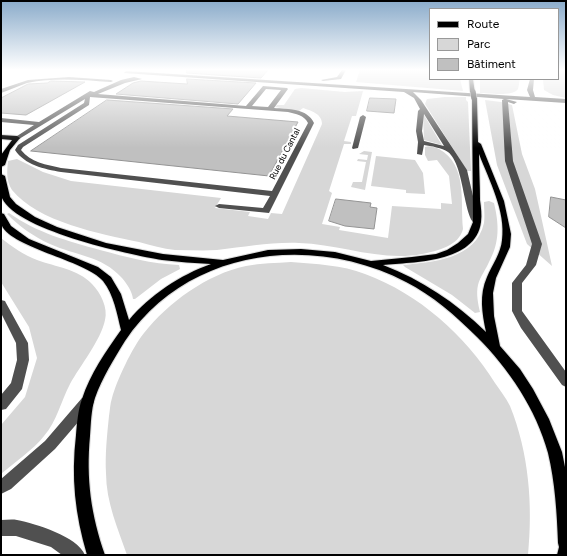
<!DOCTYPE html>
<html>
<head>
<meta charset="utf-8">
<style>
	body { margin:0 }
	#map { position:relative; width:567px; height:556px; overflow:hidden; background:#fff; font-family:Figtree,sans-serif }
	canvas { display:block }
	.frame { position:absolute; inset:0; border:2px solid #000; pointer-events:none }
	.legend { position:absolute; left:429px; top:8px; width:130px; height:72px; box-sizing:border-box; background:#fff; border:1px solid #999; margin:0; padding:5px 7px; list-style:none; font-size:12px; color:#000 }
	.legend li { display:flex; align-items:center; gap:8px; height:20px }
	.legend b { width:20px; border:1px solid #999 }
</style>
</head>
<body>
<div id="map">
<canvas width="567" height="556"></canvas>
<div class="frame"></div>
<ul class="legend">
<li><b style="height:5px;background:#000"></b>Route</li>
<li><b style="height:11px;background:#d7d7d7"></b>Parc</li>
<li><b style="height:11px;background:#c0c0c0"></b>Bâtiment</li>
</ul>
</div>
<script>
const ctx = document.querySelector('canvas').getContext('2d');
ctx.lineJoin = 'round';
function fillPath(path, color) { ctx.fillStyle = color; ctx.fill(path, 'evenodd'); }
function strokePath(path, color, width, dash) { ctx.strokeStyle = color; ctx.lineWidth = width; ctx.lineCap = dash ? 'butt' : 'round'; ctx.setLineDash(dash || []); ctx.stroke(path); }
function write(font, color, halo, rows, align = 'center') {
  ctx.font = font + ' Figtree,sans-serif'; ctx.lineWidth = 4; ctx.setLineDash([]); ctx.textBaseline = 'middle'; ctx.strokeStyle = halo; ctx.fillStyle = color; for (const [text, x, y, turn = 0] of rows) {
    ctx.save(); ctx.translate(x, y); ctx.rotate((+turn || 0) * Math.PI / 180); ctx.textAlign = isNaN(turn) ? turn : align; if (halo) ctx.strokeText(text, 0, 0); ctx.fillText(text, 0, 0); ctx.restore();
  }
}
const green = new Path2D(`
	M 360,70 L 430,70 L 430,79 L 460,79 L 463,91 L 356,82 Z
	M 558,70 L 566,70 L 566,98 L 553,95 L 544,90 L 543,79 L 558,79 Z
	M 480,79 L 520,79 C 519,82 519,86 518,89 C 513,97 488,93 480,93 Z
	M 301,88 L 345,92 L 363,91 L 356,116 L 352,116 L 344,141 L 351,142 L 351,144 L 344,144 L 329,191 L 332,193 L 322,224 L 340,227 L 339,230 L 388,238 L 392,206 L 441,209 L 441,203 L 452,204 L 449,176 L 437,160 L 428,161 L 425,155 L 425,147 C 429,145 435,147 439,149 C 468,165 460,202 463,229 C 459,246 437,251 422,254 C 381,262 340,244 299,243 C 270,242 246,247 217,250 C 203,251 189,250 175,250 C 163,249 151,245 139,242 C 100,234 38,222 12,190 C 6,181 7,171 8,161 L 17,159 L 43,172 L 71,181 L 221,198 L 215,208 L 250,212 L 248,216 L 268,219 L 271,213 L 282,214 L 322,124 C 322,114 312,111 303,108 L 299,111 L 275,107 L 277,105 L 284,105 L 295,89 Z
	M 445,97 L 466,97 L 466,100 L 468,102 L 471,171 L 467,171 L 425,104 L 427,99 Z
	M 485,100 L 501,102 L 512,105 L 522,154 L 535,189 L 552,266 L 527,244 L 497,165 Z
	M 423,115 L 424,115 L 442,145 L 424,140 Z
	M 364,151 L 372,152 L 365,190 L 351,187 L 353,182 L 362,182 L 366,162 L 357,161 L 358,159 L 367,160 L 368,155 L 359,154 Z
	M 376,156 L 415,160 L 423,173 L 425,194 L 406,193 L 406,190 L 371,186 Z
	M 489,201 L 494,203 C 499,224 500,242 489,262 C 486,269 480,277 478,285 C 476,293 478,304 480,312 L 475,313 L 452,295 L 405,267 L 403,265 C 433,262 476,259 484,223 C 485,217 484,208 484,202 Z
	M 9,213 C 37,233 68,241 100,250 C 126,257 152,264 179,265 L 180,269 L 161,279 L 135,299 L 133,299 C 132,291 127,284 122,278 C 101,255 76,256 50,244 C 34,237 19,226 7,214 Z
	M 1,238 C 12,247 24,255 37,260 C 56,267 78,269 92,284 C 101,293 108,308 105,320 C 101,340 80,366 70,384 C 61,401 57,421 44,436 C 34,449 14,463 1,474 L 1,425 L 25,397 L 37,358 L 29,327 L 1,282 Z
	M 291,262 C 316,264 342,265 365,274 C 419,294 465,335 495,383 C 500,390 506,398 510,406 C 529,453 533,505 528,555 L 127,555 C 118,529 106,502 106,473 C 105,455 107,435 109,416 C 110,410 110,404 112,398 C 117,380 132,348 144,333 C 168,303 207,274 246,266 C 261,263 276,263 291,262 Z`);
const building = new Path2D(`
	M 187,70 L 268,70 L 261,78 L 187,73 Z
	M 187,79 L 256,83 L 238,104 L 116,94 L 133,83 L 141,81 L 187,84 Z
	M 51,81 L 85,82 L 26,115 L 1,113 L 1,98 L 28,84 L 47,83 Z
	M 370,98 L 396,99 L 394,113 L 367,111 Z
	M 107,100 L 233,109 L 227,116 L 298,122 L 269,176 L 31,151 Z
	M 551,197 L 566,200 L 566,228 L 549,217 Z
	M 336,199 L 371,203 L 370,207 L 377,208 L 374,229 L 345,226 L 329,221 Z`);
const minor = new Path2D(`
	M 342,70 L 346,70 L 341,79 L 323,81 L 321,80 L 337,77 Z
	M 126,71 L 530,97 L 527,90 L 530,79 L 534,79 L 533,90 L 535,97 L 566,99 L 566,103 L 506,99 L 517,102 L 514,104 L 508,102 L 513,161 L 542,244 L 536,265 L 522,283 L 522,311 L 566,372 L 566,387 L 562,385 L 521,328 L 512,311 L 512,283 L 526,265 L 532,244 L 505,161 L 502,100 L 504,99 L 413,92 L 421,100 L 467,170 L 476,209 L 481,222 L 477,225 C 463,221 465,165 448,152 C 442,148 431,146 424,145 L 422,155 L 417,154 L 418,142 L 416,131 L 418,111 L 420,109 L 414,98 L 404,92 L 124,73 ZM 424,114 L 444,146 L 424,141 L 422,131 Z
	M 69,77 L 111,80 L 113,81 L 111,82 C 83,80 55,77 27,83 C 18,86 10,90 1,93 L 1,89 L 28,80 Z
	M 134,77 L 142,79 L 125,83 L 98,94 L 246,106 L 263,86 L 287,88 L 288,89 L 274,108 C 288,109 307,108 314,123 L 269,213 L 219,208 L 215,206 L 219,204 L 263,208 L 270,196 L 61,172 C 44,169 25,165 15,150 L 18,145 L 84,103 L 85,99 L 19,139 L 14,138 L 34,125 L 1,122 L 1,118 L 39,122 L 90,91 L 94,92 L 121,80 ZM 266,89 L 281,90 L 268,107 L 252,106 ZM 90,97 L 288,112 C 296,114 304,115 308,123 L 272,191 L 61,168 C 47,165 30,162 21,150 L 23,147 L 89,105 Z
	M 363,115 L 366,117 L 358,148 L 353,149 L 352,148 L 360,117 Z
	M 1,300 L 5,301 L 6,303 L 28,343 L 29,360 L 22,389 L 6,409 L 1,410 L 1,395 L 11,383 L 17,360 L 16,343 L 1,313 Z
	M 87,397 L 92,398 L 94,402 L 92,406 L 55,449 L 11,489 L 1,494 L 1,479 L 45,441 L 82,398 Z
	M 1,520 C 6,520 12,519 17,520 C 36,524 77,536 85,555 L 62,555 L 51,547 L 16,536 L 1,536 Z`);
const major = new Path2D(`
	M 469,79 L 473,79 L 475,93 L 470,92 Z
	M 472,97 L 477,98 L 478,142 L 481,144 L 504,201 L 511,234 L 510,247 L 496,278 L 493,293 L 494,316 L 500,346 L 520,369 L 533,389 L 549,419 L 562,452 L 566,472 L 566,555 L 557,555 L 559,547 L 558,543 C 557,514 555,482 548,453 C 536,409 509,369 477,337 C 456,316 432,295 406,282 C 311,233 187,249 125,341 C 114,359 102,378 95,398 C 91,410 91,424 90,436 C 86,479 91,515 105,555 L 87,555 C 75,514 71,478 76,435 C 77,423 78,410 82,399 C 90,374 106,351 121,330 C 117,314 114,295 103,281 C 86,260 6,247 1,223 C 0,220 1,216 1,213 L 4,214 L 11,226 L 29,239 L 98,267 L 111,277 L 121,294 L 129,320 C 150,295 180,275 211,264 C 195,263 178,262 162,260 C 131,255 9,229 1,195 C 0,189 1,180 1,174 L 5,176 L 10,197 L 16,204 L 35,217 L 57,227 L 106,243 L 163,254 L 223,260 L 268,250 L 301,249 L 335,252 L 371,261 L 412,257 L 436,254 L 447,250 L 458,243 L 468,234 L 473,222 ZM 479,154 C 489,180 506,211 502,240 C 501,253 492,265 487,277 C 479,295 482,313 486,332 C 455,302 422,280 383,265 C 413,262 476,263 481,222 C 482,215 481,207 480,200 C 480,185 479,170 479,154 Z
	M 1,135 L 17,136 L 20,138 L 10,150 L 5,165 L 1,167 L 1,155 L 12,140 L 1,139 Z`);
const majorBridge = new Path2D(`
	M 473,92 L 474,98`);
const farStreetnames = [
	["Rue du Cantal",285,154,-63]
];
fillPath(green, '#d7d7d7');
fillPath(building, '#c0c0c0');
strokePath(building, '#949494', 1);
strokePath(major, '#dbdbdb', 2);
fillPath(minor, '#505050');
fillPath(major, '#000');
strokePath(majorBridge, '#dbdbdb', 6, []);
strokePath(majorBridge, '#000', 5.5);
const sky = ctx.createLinearGradient(0, 0, 0, 148);
sky.addColorStop(0, '#8aabca');
sky.addColorStop(0.47, '#fff');
sky.addColorStop(1, '#ffffff00');
ctx.fillStyle = sky;
ctx.fillRect(0, 0, 567, 148);
write('9px', '#000', '#fff', farStreetnames);
</script>
</body>
</html>
